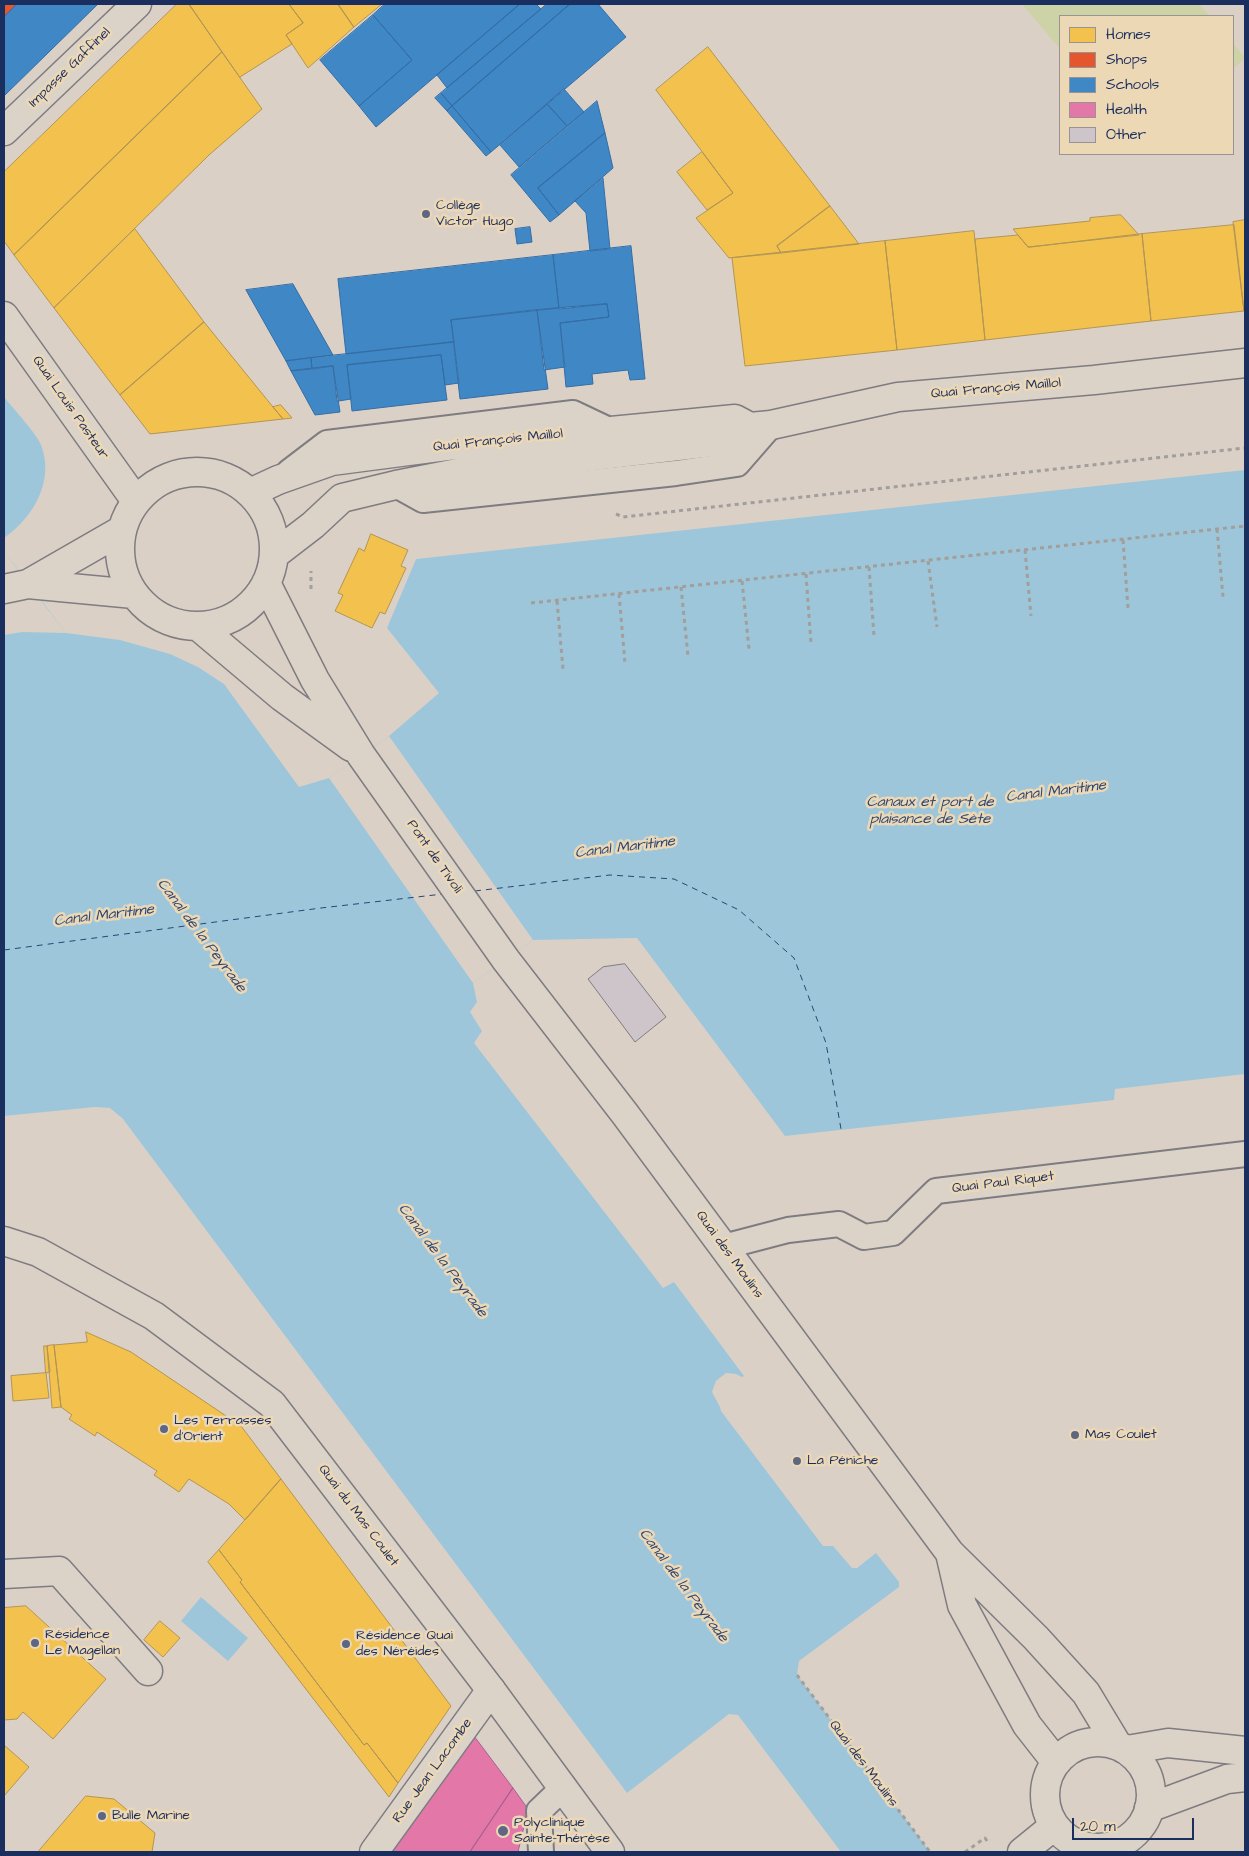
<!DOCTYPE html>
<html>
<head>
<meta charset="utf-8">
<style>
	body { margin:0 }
	#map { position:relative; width:1249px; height:1856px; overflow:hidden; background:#dbd0c6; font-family:"Architects Daughter",sans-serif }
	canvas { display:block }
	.frame { position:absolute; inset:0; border:5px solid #1b2f5e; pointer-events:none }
	.legend { position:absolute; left:1059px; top:15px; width:175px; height:140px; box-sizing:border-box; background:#edd8b6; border:1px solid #999493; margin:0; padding:6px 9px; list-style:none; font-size:15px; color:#1b2f5e }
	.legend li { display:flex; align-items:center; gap:10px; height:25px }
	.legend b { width:25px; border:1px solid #999493 }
	.scale { position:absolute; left:1072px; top:1818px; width:122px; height:22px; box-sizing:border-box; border:2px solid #1b2f5e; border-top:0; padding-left:6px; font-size:15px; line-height:18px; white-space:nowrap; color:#1b2f5e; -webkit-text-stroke:4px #edd8b6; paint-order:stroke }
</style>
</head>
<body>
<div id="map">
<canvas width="1249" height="1856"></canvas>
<div class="frame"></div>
<ul class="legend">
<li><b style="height:14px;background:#f2c14e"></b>Homes</li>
<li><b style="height:14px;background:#e4572e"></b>Shops</li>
<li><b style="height:14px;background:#3f88c5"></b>Schools</li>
<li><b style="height:14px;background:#e377a8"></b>Health</li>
<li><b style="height:14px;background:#cdc5c9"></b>Other</li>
</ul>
<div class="scale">20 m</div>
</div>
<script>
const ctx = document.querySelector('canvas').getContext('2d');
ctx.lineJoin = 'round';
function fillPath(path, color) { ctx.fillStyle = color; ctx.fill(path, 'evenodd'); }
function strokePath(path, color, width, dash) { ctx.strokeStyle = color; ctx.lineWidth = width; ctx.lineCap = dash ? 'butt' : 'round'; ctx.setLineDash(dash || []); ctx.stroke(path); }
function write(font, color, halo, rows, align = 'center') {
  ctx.font = font + ' "Architects Daughter",sans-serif'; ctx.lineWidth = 5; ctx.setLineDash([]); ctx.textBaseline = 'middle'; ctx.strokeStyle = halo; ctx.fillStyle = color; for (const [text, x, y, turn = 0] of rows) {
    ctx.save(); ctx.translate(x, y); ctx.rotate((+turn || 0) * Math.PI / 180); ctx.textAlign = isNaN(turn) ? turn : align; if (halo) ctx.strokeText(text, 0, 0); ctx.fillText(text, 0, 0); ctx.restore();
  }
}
const green = new Path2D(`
	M 1022,4 L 1199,4 L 1210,16 L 1060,16 L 1060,49 Z
	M 1233,43 L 1245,58 L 1233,69 Z`);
const water = new Path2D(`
	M 4,397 C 12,407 37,434 41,445 C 55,481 33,518 4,538 Z
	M 1245,470 L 1245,1074 L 1115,1089 L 1114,1100 L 785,1136 L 637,938 L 533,940 L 473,983 L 477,1002 L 470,1012 L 482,1031 L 474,1043 L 663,1288 L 674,1282 L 744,1376 L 742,1377 L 736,1374 L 726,1373 L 716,1381 L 712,1392 L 720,1407 L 721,1411 L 823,1546 L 833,1546 L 852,1568 L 857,1568 L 876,1553 L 899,1582 L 899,1587 L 799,1661 L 797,1675 L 930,1852 L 841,1852 L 738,1715 L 729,1714 L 627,1793 L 123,1119 L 110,1108 L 95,1107 L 4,1116 L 4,551 L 66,633 L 120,640 L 170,654 L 198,667 L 224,684 L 299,787 L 329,778 L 389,736 L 439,693 L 387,628 L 416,559 Z
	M 201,1597 L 248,1638 L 228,1661 L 181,1621 Z`);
const pier = new Path2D(`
	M 4,551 L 28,584 L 66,633 L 22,632 L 4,635 Z
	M 389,736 L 533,940 L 473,983 L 329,778 Z
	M 985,1838 L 995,1852 L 965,1852 Z`);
const homes = new Path2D(`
	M 177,4 L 189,4 L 222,52 L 14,255 L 4,241 L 4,172 Z
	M 189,4 L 289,4 L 303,23 L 286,35 L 292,44 L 240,77 Z
	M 289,4 L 338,4 L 354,27 L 308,68 L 286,35 L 303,23 Z
	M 338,4 L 382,4 L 354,27 Z
	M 708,47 L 830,206 L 777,246 L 781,253 L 729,258 L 696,218 L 733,193 L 656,90 Z
	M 222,52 L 262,109 L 209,155 L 54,308 L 14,255 Z
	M 702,152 L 733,193 L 707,210 L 677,172 Z
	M 830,206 L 859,244 L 781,253 L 777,246 Z
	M 1121,215 L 1139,235 L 1028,247 L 1013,229 L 1090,221 L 1090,218 Z
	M 1245,220 L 1245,311 L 1244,311 L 1233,222 Z
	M 1234,225 L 1244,311 L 1151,321 L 1142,234 Z
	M 135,229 L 204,322 L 120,395 L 54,308 Z
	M 974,231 L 985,340 L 897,350 L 885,241 Z
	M 1142,234 L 1151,321 L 985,340 L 975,239 L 1018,235 L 1028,247 Z
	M 885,241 L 897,350 L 745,366 L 732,258 Z
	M 204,322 L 273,407 L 283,419 L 150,434 L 120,395 Z
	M 281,405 L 292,418 L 283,419 L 273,407 Z
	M 371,534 L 408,550 L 401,566 L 406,568 L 385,614 L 380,612 L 372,628 L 335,611 L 343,595 L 338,593 L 359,548 L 364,551 Z
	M 86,1332 L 131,1352 L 241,1426 L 281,1479 L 245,1520 L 229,1504 L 189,1479 L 179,1492 L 154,1475 L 157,1471 L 97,1432 L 95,1436 L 69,1419 L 72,1415 L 61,1407 L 54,1345 L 87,1342 Z
	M 54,1345 L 61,1407 L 52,1408 L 47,1346 Z
	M 44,1346 L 47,1346 L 50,1372 L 46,1373 Z
	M 46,1373 L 49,1398 L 13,1401 L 11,1376 Z
	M 281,1479 L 451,1706 L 398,1783 L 367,1743 L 364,1745 L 240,1582 L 242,1580 L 219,1550 Z
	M 219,1550 L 242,1580 L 240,1582 L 364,1745 L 367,1743 L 398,1783 L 389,1797 L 208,1562 Z
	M 26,1606 L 106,1679 L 53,1739 L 23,1712 L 17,1719 L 4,1720 L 4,1608 Z
	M 160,1621 L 180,1638 L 163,1657 L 144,1640 Z
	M 4,1745 L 29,1767 L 4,1796 Z
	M 86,1796 L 114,1799 L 155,1833 L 152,1852 L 38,1852 Z`);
const shops = new Path2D(`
	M 4,4 L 17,4 L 4,17 Z`);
const schools = new Path2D(`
	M 17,4 L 98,4 L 4,96 L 4,17 Z
	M 385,4 L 520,4 L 376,127 L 359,106 L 412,60 L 373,15 Z
	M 520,4 L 536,4 L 541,9 L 447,88 L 437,75 Z
	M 547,4 L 570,4 L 452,106 L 441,93 Z
	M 570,4 L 598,4 L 626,37 L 491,152 L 452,106 Z
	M 373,15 L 412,60 L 359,106 L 320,60 Z
	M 564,89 L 584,112 L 567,126 L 547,104 Z
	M 441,93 L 452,106 L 447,111 L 435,98 Z
	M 597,101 L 605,133 L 538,188 L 559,215 L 550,222 L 511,175 Z
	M 547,104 L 567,126 L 519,167 L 500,145 Z
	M 452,106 L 491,152 L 486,156 L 447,111 Z
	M 605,133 L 613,168 L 559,215 L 538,188 Z
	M 603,178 L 610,249 L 590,251 L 586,213 L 575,201 Z
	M 530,227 L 532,242 L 517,244 L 515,229 Z
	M 631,246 L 645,379 L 630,380 L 628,370 L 592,374 L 593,384 L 566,387 L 560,323 L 609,317 L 607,304 L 559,309 L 553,255 Z
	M 553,255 L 559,308 L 451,320 L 454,342 L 346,354 L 338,279 Z
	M 293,284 L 333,355 L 286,361 L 246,290 Z
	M 607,304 L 609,317 L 560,323 L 565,367 L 544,370 L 537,310 Z
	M 537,310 L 548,389 L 460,399 L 451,320 Z
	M 454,342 L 459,383 L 445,385 L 441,355 L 347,365 L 351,399 L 339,401 L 337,401 L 333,366 L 312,369 L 311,358 Z
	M 441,355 L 447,400 L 352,411 L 347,365 Z
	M 311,358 L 312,369 L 291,371 L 286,361 Z
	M 333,366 L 340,412 L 315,415 L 291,371 Z`);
const health = new Path2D(`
	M 471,1732 L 513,1788 L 470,1852 L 389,1852 Z
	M 513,1788 L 528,1809 L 518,1852 L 470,1852 Z`);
const ferry = new Path2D(`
	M 475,891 L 610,875 L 674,879 L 739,910 L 794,958 L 826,1043 L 841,1129
	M 4,950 L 321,908 L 443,894`);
const building = new Path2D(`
	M 625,964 L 666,1017 L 635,1042 L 588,979 L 603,967 Z`);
const path = new Path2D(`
	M 616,514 L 623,517 L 1245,448
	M 1217,529 L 1223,597
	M 1123,540 L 1128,608
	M 1025,550 L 1031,616
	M 928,561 L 937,627
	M 869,567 L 874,636
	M 806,574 L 811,643
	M 742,581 L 749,649
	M 681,587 L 688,656
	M 311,589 L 311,571
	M 619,594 L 625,663
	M 557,601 L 563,669
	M 531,603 L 1245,526
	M 797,1675 L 930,1852
	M 965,1852 L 985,1838 L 989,1844`);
const service = new Path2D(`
	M 289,472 L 327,443 L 573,413 L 611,431
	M 396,485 L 423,500 L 676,473 L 737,464 L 771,425
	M 723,1247 L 788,1230 L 839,1224 L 864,1237 L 893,1233 L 936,1191 L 1245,1154
	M 541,1852 L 539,1811 L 564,1787`);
const minor = new Path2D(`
	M 4,131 L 137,4
	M 4,1574 L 59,1571 L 148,1671
	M 374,1852 L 491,1690`);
const tertiary = new Path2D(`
	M 4,1241 L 38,1252 L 154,1316 L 272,1404 L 491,1690 L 610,1852
	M 1127,1750 L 1168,1743 L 1245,1751
	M 1149,1808 L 1227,1779 L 1245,1777`);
const secondary = new Path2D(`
	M 4,316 L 136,501
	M120 549a77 77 0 1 1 154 0a77 77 0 1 1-154 0Z
	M 250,493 L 278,480 L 332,461 L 523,436 L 611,431 L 735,419 L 750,427
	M 274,555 L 313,525 L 342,498 L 396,485 L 473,470 L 738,439 L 750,427 L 771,425 L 898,397 L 1094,380 L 1245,363
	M 266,583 L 315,680 L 361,755 L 506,960 L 625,1114 L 950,1553 L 1036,1638 L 1086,1693 L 1118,1746
	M 28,584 L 122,530
	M 4,589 L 28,584 L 134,594
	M 199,627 L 282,697 L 351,747
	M 950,1553 L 962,1605 L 1027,1725 L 1056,1762
	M1045 1795a53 53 0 1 1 106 0a53 53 0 1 1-106 0Z
	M 1022,1852 L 1054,1826`);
const markers = [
	[426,214,5,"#5e6782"],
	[164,1429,5,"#5e6782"],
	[1075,1435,5,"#5e6782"],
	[797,1461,5,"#5e6782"],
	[35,1643,5,"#5e6782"],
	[346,1644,5,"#5e6782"],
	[102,1816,5,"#5e6782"],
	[503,1831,6,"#5e6782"]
];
const streetNames = [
	["Impasse Gaffinel",70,68,-44],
	["Quai François Maillol",996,389,-5],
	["Quai Louis Pasteur",70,408,55],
	["Quai François Maillol",498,441,-6],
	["Pont de Tivoli",434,857,55],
	["Quai Paul Riquet",1003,1183,-7],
	["Quai des Moulins",729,1255,54],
	["Quai du Mas Coulet",358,1516,53],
	["Quai des Moulins",863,1764,53],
	["Rue Jean Lacombe",433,1771,-54]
];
const poiNames = [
	["Collège",436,206],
	["Victor Hugo",436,222],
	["Les Terrasses",174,1421],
	["d'Orient",174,1437],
	["Mas Coulet",1085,1435],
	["La Péniche",807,1461],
	["Résidence",45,1635],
	["Le Magellan",45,1651],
	["Résidence Quai",356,1636],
	["des Néréides",356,1652],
	["Bulle Marine",112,1816],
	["Polyclinique",514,1823],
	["Sainte-Thérèse",514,1839]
];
const waterNames = [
	["Canal Maritime",1056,792,-7],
	["Canaux et port de",930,803],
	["plaisance de Sète",930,820],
	["Canal Maritime",625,848,-7],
	["Canal Maritime",104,916,-7],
	["Canal de la Peyrade",201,936,53],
	["Canal de la Peyrade",442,1261,53],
	["Canal de la Peyrade",683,1586,53]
];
fillPath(green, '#cdd3a6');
fillPath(water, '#9ec6db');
fillPath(pier, '#dbd0c6');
fillPath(homes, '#f2c14e');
strokePath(homes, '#b29553', 1);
fillPath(shops, '#e4572e');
strokePath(shops, '#a84b3c', 1);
fillPath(schools, '#3f88c5');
strokePath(schools, '#346da6', 1);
fillPath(health, '#e377a8');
strokePath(health, '#a76192', 1);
strokePath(ferry, '#2b4572', 1, [6, 5]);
fillPath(building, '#cdc5c9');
strokePath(building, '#7e7c81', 1);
strokePath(service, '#7e7c81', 28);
strokePath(minor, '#7e7c81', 31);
strokePath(tertiary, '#7e7c81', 31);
strokePath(secondary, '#7e7c81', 31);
strokePath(path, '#a19e9c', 3, [4, 4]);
strokePath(service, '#dbd3c8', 24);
strokePath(minor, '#dbd3c8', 28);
strokePath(tertiary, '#dbd3c8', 28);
strokePath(secondary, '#dbd3c8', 28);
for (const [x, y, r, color] of markers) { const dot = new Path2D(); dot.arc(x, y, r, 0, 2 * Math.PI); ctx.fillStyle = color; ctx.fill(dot); strokePath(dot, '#edd8b6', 2); }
write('14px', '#1b2f5e', '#edd8b6', streetNames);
write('14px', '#1b2f5e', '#edd8b6', poiNames, 'left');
write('italic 15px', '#2b4572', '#edd8b6', waterNames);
</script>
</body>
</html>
